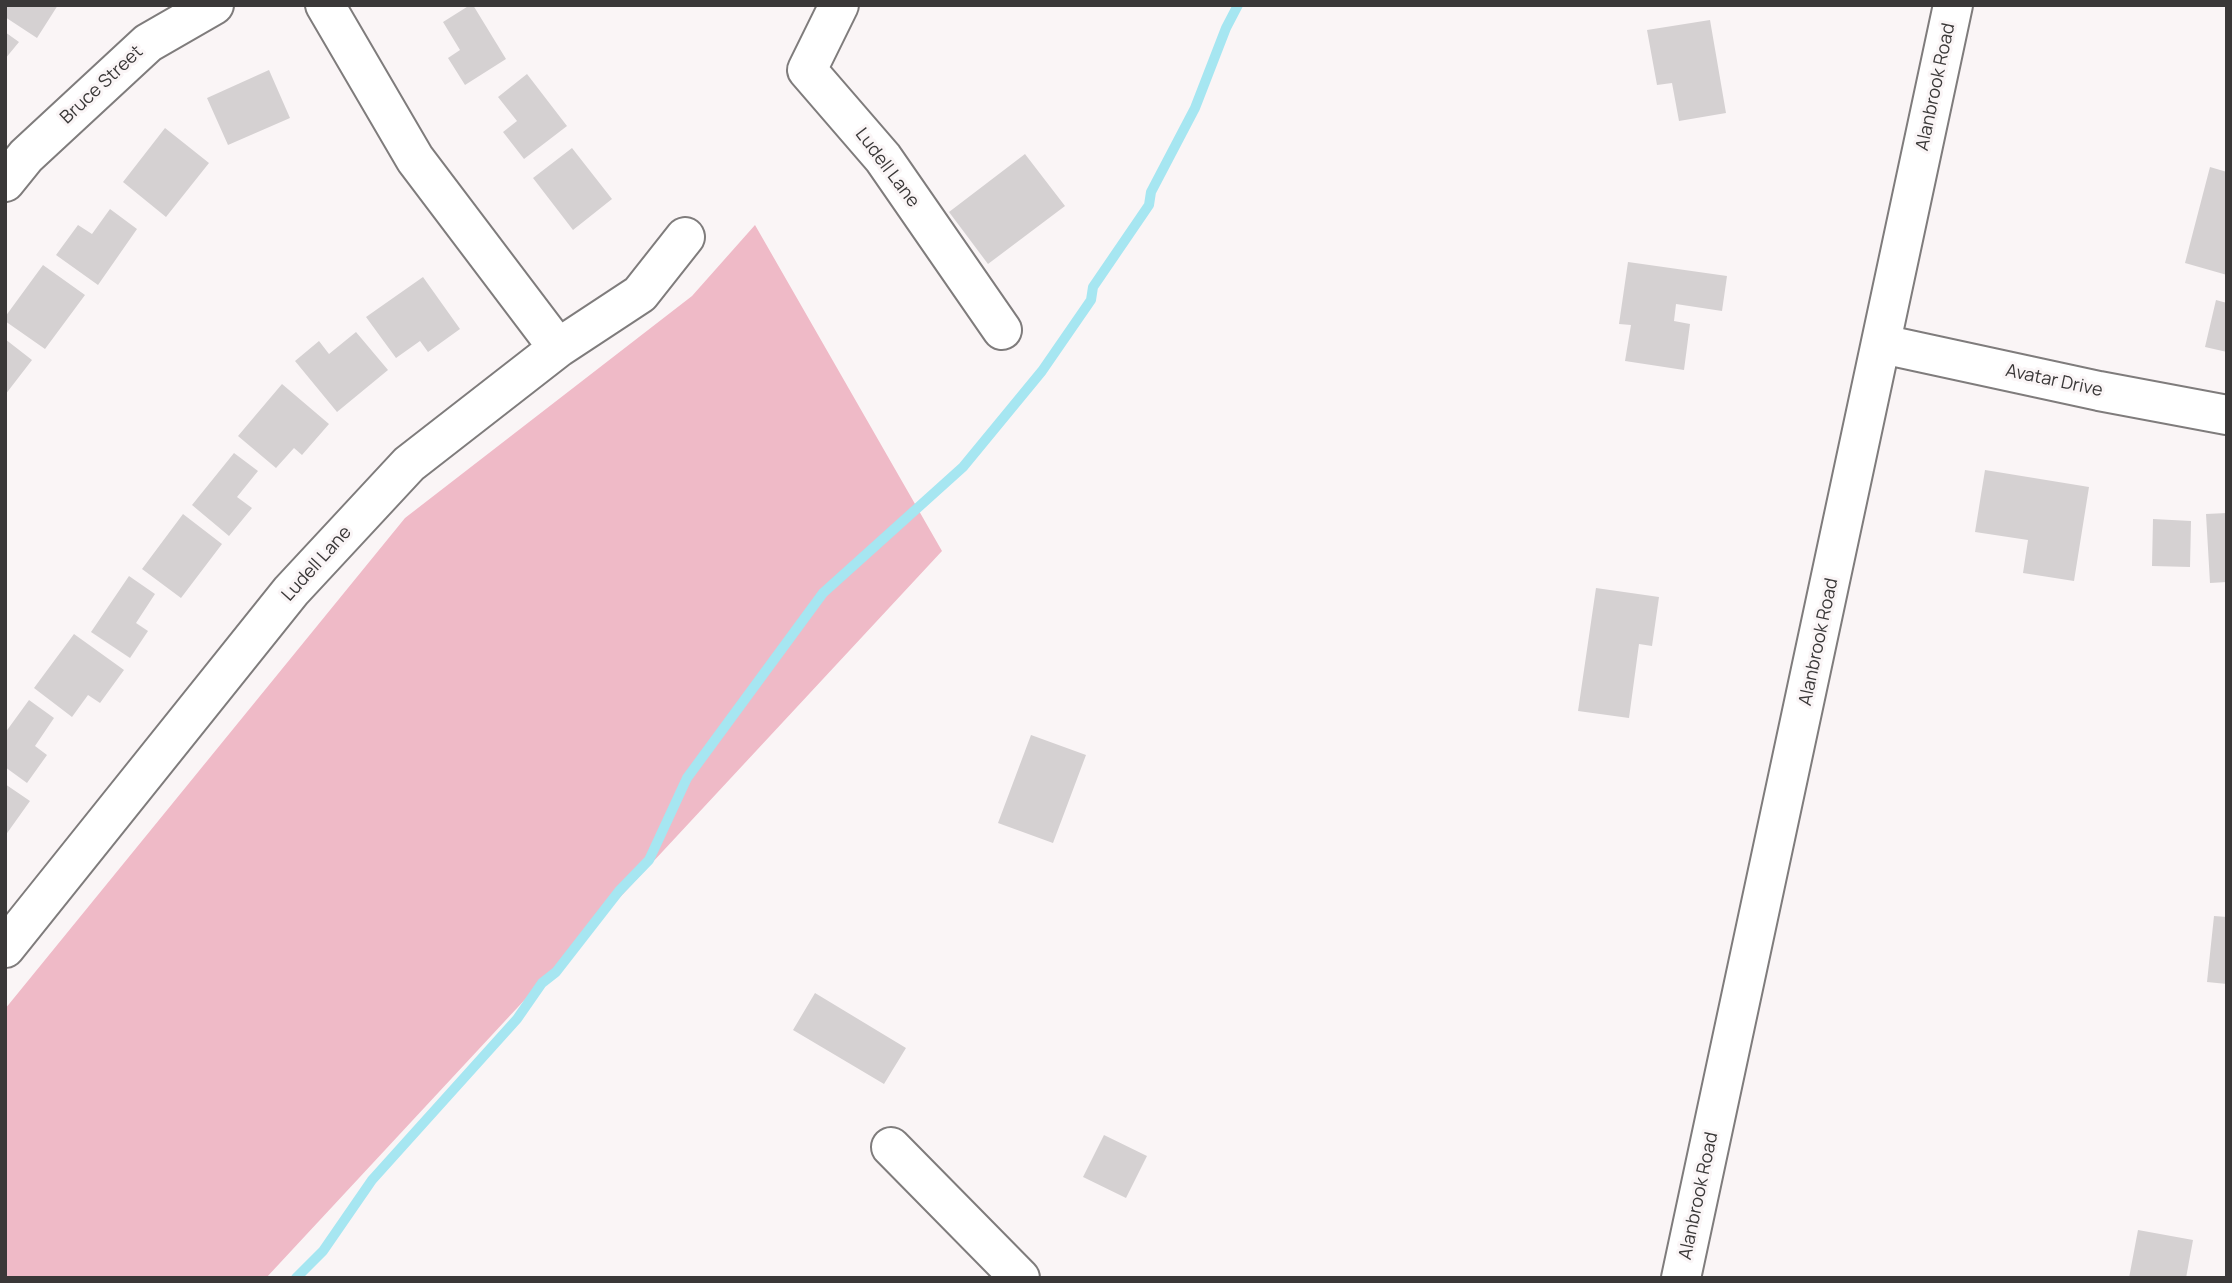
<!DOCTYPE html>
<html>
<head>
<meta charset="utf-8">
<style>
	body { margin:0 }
	#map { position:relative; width:2232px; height:1283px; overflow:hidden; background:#faf5f6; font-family:Manrope,sans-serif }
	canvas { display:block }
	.frame { position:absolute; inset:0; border:7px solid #3a3838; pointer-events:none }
</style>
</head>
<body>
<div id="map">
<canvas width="2232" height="1283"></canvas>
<div class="frame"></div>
</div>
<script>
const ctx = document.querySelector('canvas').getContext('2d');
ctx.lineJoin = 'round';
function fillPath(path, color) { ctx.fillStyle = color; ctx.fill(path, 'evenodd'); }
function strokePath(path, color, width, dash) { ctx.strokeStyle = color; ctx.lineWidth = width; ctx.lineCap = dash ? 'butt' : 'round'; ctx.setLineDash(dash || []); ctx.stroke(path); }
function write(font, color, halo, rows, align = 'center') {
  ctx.font = font + ' Manrope,sans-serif'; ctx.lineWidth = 6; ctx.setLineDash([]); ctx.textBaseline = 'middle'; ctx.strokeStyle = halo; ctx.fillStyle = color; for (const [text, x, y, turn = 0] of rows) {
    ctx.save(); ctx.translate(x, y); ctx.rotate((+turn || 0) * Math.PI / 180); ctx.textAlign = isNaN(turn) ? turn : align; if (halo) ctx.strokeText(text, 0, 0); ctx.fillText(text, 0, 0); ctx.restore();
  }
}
const green = new Path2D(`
	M 755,225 L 942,551 L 266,1278 L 5,1278 L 5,1009 L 405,518 L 692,296 Z`);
const stream = new Path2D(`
	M 296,1278 L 323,1251 L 372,1180 L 517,1019 L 542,983 L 556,972 L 619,891 L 649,860 L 687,778 L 823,593 L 963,467 L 1042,371 L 1091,300 L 1093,287 L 1149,205 L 1151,192 L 1195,108 L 1226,28 L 1238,5`);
const building = new Path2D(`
	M 5,5 L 58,5 L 37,38 L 5,17 Z
	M 470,5 L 473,5 L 506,59 L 465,85 L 448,58 L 460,50 L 443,22 Z
	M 1710,20 L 1726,113 L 1679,121 L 1672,83 L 1657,85 L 1647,30 Z
	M 5,32 L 19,42 L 5,59 Z
	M 269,70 L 290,118 L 228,145 L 207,98 Z
	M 527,74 L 567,126 L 524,159 L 503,132 L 517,121 L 498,97 Z
	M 165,128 L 209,163 L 166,217 L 123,182 Z
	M 572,148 L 612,199 L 573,230 L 533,178 Z
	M 1025,154 L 1065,206 L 988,264 L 949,212 Z
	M 2210,167 L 2227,172 L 2227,275 L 2185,263 Z
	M 110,209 L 137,229 L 98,285 L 56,255 L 78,225 L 92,234 Z
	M 1628,262 L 1727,276 L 1722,311 L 1676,304 L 1674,321 L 1690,324 L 1684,370 L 1625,361 L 1631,325 L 1619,324 Z
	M 43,265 L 85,295 L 45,349 L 5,321 L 5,317 Z
	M 423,277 L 460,329 L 428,352 L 420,341 L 396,358 L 366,317 Z
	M 2216,300 L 2227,303 L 2227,352 L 2205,347 Z
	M 356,332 L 388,370 L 337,412 L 295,361 L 319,341 L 329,354 Z
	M 5,339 L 32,360 L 5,395 Z
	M 282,384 L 329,424 L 302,455 L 294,448 L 276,468 L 238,436 Z
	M 234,453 L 258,471 L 237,497 L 252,508 L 229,536 L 192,505 Z
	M 1985,470 L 2089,487 L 2074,581 L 2023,573 L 2028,540 L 1975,532 Z
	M 2227,513 L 2227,582 L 2210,583 L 2206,514 Z
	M 183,514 L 222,544 L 181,598 L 142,569 Z
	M 2153,519 L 2191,521 L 2190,567 L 2152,566 Z
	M 129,576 L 155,594 L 136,623 L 148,631 L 130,658 L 91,632 Z
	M 1596,588 L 1659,597 L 1652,646 L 1639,644 L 1629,718 L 1578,711 Z
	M 74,634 L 124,670 L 100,703 L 88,695 L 72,717 L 34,688 Z
	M 29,700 L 54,718 L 35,746 L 47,755 L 27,783 L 5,767 L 5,733 Z
	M 1031,735 L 1086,755 L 1053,843 L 998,823 Z
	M 5,784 L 30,801 L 5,836 Z
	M 2214,916 L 2227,917 L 2227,984 L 2207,982 Z
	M 815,993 L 906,1048 L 884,1084 L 793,1030 Z
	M 1104,1135 L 1147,1156 L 1126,1198 L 1083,1177 Z
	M 2138,1230 L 2193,1240 L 2186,1278 L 2129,1278 Z`);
const minor = new Path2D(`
	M 325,5 L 415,159 L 558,348
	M 839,5 L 807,70 L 883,158 L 1002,330
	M 5,182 L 26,156 L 148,43 L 214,5
	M 1882,344 L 2099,391 L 2227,415
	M 5,948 L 291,591 L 409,464 L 558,348 L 640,294 L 685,237
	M 891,1147 L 1020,1278
	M 1681,1278 L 1953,5`);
const streetNames = [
	["Bruce Street",102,85,-43],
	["Alanbrook Road",1936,87,-78],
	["Ludell Lane",887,168,53],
	["Avatar Drive",2054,381,12],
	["Ludell Lane",317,564,-48],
	["Alanbrook Road",1819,642,-78],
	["Alanbrook Road",1699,1196,-78]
];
fillPath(green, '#efbac7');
strokePath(stream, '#a6e6f1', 10);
fillPath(building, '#d5d1d2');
strokePath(minor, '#7f7c7c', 42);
strokePath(minor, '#fff', 38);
write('18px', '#3a3838', '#faf5f6', streetNames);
</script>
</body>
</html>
